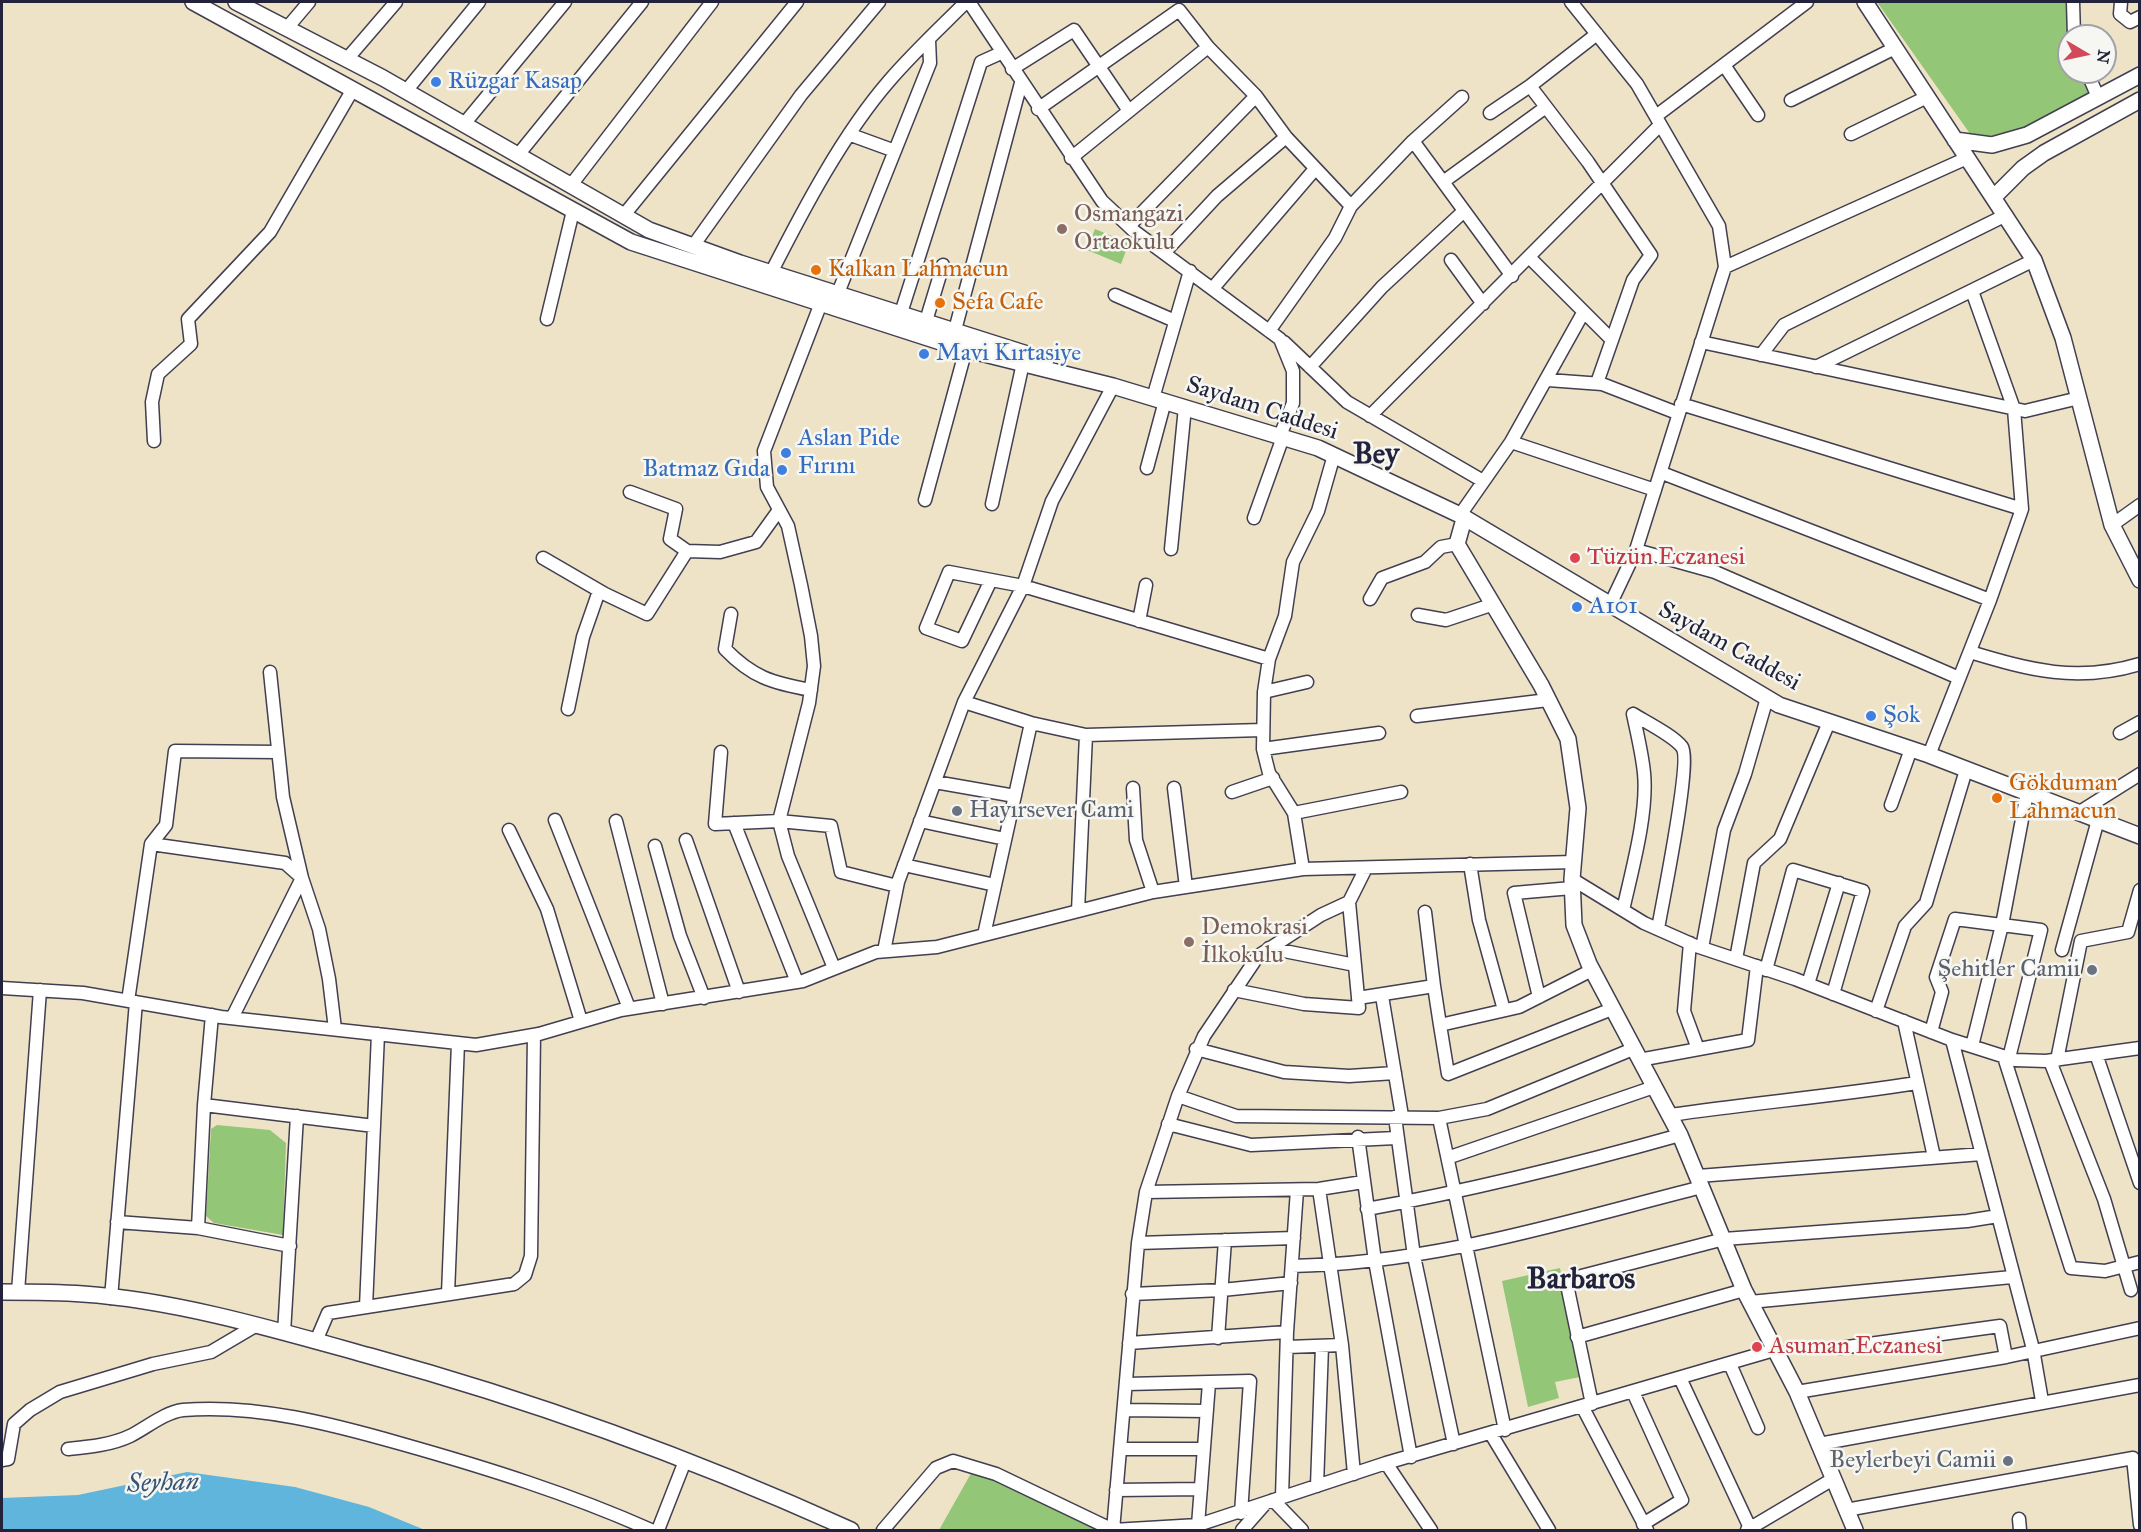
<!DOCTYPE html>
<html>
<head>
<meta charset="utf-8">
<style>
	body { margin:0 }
	#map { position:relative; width:2141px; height:1532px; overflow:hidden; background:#eee3c7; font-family:"IM FELL Great Primer",serif }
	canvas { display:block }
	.frame { position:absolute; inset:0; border:3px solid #22223b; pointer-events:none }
	.north { position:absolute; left:2057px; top:24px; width:60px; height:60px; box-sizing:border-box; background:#f6f6f2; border:2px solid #a1a1a9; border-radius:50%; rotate:99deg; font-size:16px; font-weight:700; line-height:24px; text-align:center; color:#22223b }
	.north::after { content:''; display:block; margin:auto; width:21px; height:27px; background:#d1495b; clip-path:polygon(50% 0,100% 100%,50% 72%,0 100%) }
</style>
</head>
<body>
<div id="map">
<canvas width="2141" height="1532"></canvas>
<div class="frame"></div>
<div class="north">N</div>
</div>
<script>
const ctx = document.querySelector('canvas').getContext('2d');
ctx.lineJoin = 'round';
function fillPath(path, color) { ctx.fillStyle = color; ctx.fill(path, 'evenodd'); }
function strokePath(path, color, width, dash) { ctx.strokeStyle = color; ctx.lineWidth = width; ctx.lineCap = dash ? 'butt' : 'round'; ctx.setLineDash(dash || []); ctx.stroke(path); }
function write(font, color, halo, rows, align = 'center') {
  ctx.font = font + ' "IM FELL Great Primer",serif'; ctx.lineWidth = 5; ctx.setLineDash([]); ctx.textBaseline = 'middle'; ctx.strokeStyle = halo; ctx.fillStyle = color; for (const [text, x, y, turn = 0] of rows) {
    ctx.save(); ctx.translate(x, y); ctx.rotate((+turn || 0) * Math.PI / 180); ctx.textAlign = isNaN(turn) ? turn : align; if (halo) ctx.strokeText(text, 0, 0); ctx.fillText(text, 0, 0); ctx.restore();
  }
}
const green = new Path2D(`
	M 1877,2 L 2068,2 L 2069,72 L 2086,72 L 2098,97 L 2046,116 L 1998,140 L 1973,138 Z
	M 1095,229 L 1129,243 L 1121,264 L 1087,250 Z
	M 217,1125 L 270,1130 L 286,1143 L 283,1235 L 214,1223 L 206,1216 L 211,1129 Z
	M 1560,1268 L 1580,1377 L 1555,1382 L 1559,1398 L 1528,1407 L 1502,1281 Z
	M 978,1461 L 1088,1516 L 1102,1530 L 939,1530 Z`);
const water = new Path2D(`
	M 187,1472 L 295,1487 L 369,1507 L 425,1530 L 2,1530 L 2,1498 L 78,1495 Z`);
const minor = new Path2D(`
	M 969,2 L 1102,201 L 1134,231 L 1280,339 L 1293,371 L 1293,403 L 1280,436
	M 1571,2 L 1637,84 L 1719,226 L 1725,267 L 1636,550 L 1610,605
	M 2073,2 L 2074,36
	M 2121,2 L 2120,14 L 2130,22 L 2140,17
	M 287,28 L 309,2
	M 347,59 L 396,2
	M 1724,65 L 1758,115
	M 1012,69 L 1074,30 L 1129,111
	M 2087,72 L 2098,97
	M 1530,86 L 1588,162 L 1651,255 L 1633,280 L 1597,383
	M 406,91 L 479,2
	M 1791,100 L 1895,48
	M 1038,109 L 1179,10 L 1208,47 L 1256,96 L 1286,137 L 1351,206
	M 1490,113 L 1530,86 L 1597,34
	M 1656,116 L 1807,2
	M 464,124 L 565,2
	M 1851,134 L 1927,97
	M 851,135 L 895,151
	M 1413,141 L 1512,276
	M 518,155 L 642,2
	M 1071,158 L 1208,47
	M 1443,182 L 1546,107
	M 571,185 L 712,2
	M 624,215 L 797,2
	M 1129,226 L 1256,96
	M 693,246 L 801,95 L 879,2
	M 1164,253 L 1217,196 L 1286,137
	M 1530,258 L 1612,340
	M 1451,260 L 1483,304
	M 1725,267 L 1967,158
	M 771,273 C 803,210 843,134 889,81 C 913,53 940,28 966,2
	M 1213,288 L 1315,169
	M 838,293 L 930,63 L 929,40
	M 1115,295 L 1175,321
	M 821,303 L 764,451 L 767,487 L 788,526 L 801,585 L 811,636 L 814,666 L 809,703 L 779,821 L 788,856 L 834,968
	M 901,313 L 981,62 L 1001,53
	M 547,319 L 573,211
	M 926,321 L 943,265
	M 955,330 L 1021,83
	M 1269,331 L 1335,238 L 1351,206 L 1413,141 L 1462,97
	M 1284,342 L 1347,402 L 1483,481
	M 1701,342 L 2025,411 L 2079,398
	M 1761,355 L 1784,325 L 2006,215
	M 1310,367 L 1382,287 L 1464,211
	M 1816,367 L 2034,260
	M 1548,380 L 1602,384 L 1677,413
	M 1153,398 L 1190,271
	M 1681,404 L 2022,509
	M 1370,416 L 1660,125
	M 154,441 L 152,402 L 158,374 L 191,344 L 188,319 L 270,232 L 353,89
	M 1511,442 L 1655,490
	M 1147,468 L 1165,401
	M 1662,473 L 1990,600
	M 630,492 L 676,509 L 670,539 L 687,551
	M 925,500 L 966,349
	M 992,504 L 1023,363
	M 1460,515 L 1511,442 L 1583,313
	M 1254,518 L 1283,437
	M 2112,525 L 2140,505
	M 1171,549 L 1185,407
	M 1636,550 L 1715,572 L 1959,678
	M 543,558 L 605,594 L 647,614 L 687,551 L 720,552 L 756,542 L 779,510
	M 991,580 L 962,641 L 926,628 L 949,572 L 1023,586 L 1269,659
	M 1370,599 L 1382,578 L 1425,562 L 1441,547 L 1457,544
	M 731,614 L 725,649 C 752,677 772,683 811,690
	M 1418,615 L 1446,620 L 1494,604
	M 1139,621 L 1146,585
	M 1970,652 C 2030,670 2077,683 2140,664
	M 1264,692 L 1307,682
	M 964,702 L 1031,723 L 1086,735 L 1262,730
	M 568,709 L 583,637 L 599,591
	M 1633,714 C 1646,722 1674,736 1682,747 C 1692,761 1662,904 1658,929
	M 1417,716 L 1548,700
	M 2120,733 L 2140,722
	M 1263,749 L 1379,733
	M 721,752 L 715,824 L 779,821 L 831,826 L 841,872 L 897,886
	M 1929,755 L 1990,600 L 2022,509 L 2014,409 L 1972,291
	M 935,782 L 1015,796
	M 1133,788 L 1136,840 L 1153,892
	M 1174,788 L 1186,887
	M 1232,792 L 1273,778
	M 1891,805 L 1911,749
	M 1294,813 L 1401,792
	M 2078,813 L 2140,774
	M 555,820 L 629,1008
	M 616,821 L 663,1004
	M 920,821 L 1005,839
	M 734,823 L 797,982
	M 509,830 L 547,909 L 581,1021
	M 686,840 L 739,992
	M 151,844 L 166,825 L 175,751 L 277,752
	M 655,846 L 680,936 L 704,998
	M 1470,864 L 1479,920 L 1504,1010
	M 904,865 L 995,885
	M 1303,869 L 1294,813 L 1269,773 L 1263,749 L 1264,692 L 1269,659 L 1285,616 L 1293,562 L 1318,511 L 1334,455
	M 1572,879 L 1644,923 L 1696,946 L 1795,979 L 1952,1040 L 2015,1060 L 2046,1061 L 2140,1048
	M 1623,910 C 1632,870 1648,813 1644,773 C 1642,753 1637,733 1633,714
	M 1078,911 L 1086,735
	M 1425,912 L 1434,986
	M 984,935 L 1031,723
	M 1690,943 L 1684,1011 L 1698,1049
	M 1269,948 L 1355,965
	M 1702,948 L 1724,830 L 1745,774 L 1767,698
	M 2062,950 L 2098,820
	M 884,951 L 898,882 L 964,702 L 1023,586 L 1052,501 L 1113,386
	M 1736,959 L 1754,863 L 1780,839 L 1829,722
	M 1766,970 L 1793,870 L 1863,891 L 1833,994
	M 1808,984 L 1839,883
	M 2,988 L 83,993 L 221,1017 L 476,1045 L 539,1034 L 621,1010 L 803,981 L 876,952 L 937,947 L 1153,892 L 1303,869 L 1574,862
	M 1234,990 L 1304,1004 L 1359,1008 L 1349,902
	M 1382,996 L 1402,1116
	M 1539,997 L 1514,893 L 1572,888
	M 1358,998 L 1434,986 L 1440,1025 L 1519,1007 L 1592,970
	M 128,1001 L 151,844 L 285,863 L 302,878 L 319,929 L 329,979 L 335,1029
	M 1876,1011 L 1905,926 L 1926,903 L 1966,770
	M 232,1018 L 302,878 L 283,797 L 270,672
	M 1904,1021 L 1934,1157
	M 1440,1025 L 1448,1074 L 1612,1009
	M 1931,1032 L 1942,992 L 1936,977 L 1955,919 L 2041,930 L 2009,1058
	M 1952,1040 L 2033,1349 L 2042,1401
	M 1972,1046 L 2002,925 L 2027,793
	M 1196,1049 L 1284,1072 L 1349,1076 L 1395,1073
	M 2096,1054 L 2140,1183
	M 2004,1057 L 2071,1268 L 2105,1271 L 2140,1262
	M 1639,1060 L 1748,1040 L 1757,966
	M 2057,1060 L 2081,941 L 2128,932 L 2140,890
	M 2050,1061 L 2104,1199 L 2131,1290
	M 1178,1096 L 1236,1116 L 1439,1118 L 1487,1109 L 1633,1049
	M 204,1105 L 374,1126
	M 1670,1115 C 1752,1103 1835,1096 1917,1083
	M 1395,1117 L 1414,1256 L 1454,1444
	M 1439,1118 L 1505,1430
	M 1168,1124 L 1251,1145 L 1396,1138
	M 1358,1137 L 1375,1261 L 1411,1457
	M 1450,1157 L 1654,1087
	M 1698,1176 L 1982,1154
	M 1319,1189 L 1342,1345 L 1354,1474
	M 1146,1192 L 1319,1189 L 1363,1182
	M 1367,1209 C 1473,1190 1577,1164 1680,1135
	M 117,1222 L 198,1228 L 290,1246
	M 198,1228 L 204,1105 L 212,1015
	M 1138,1243 L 1294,1238
	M 1292,1266 C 1433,1264 1567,1221 1702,1187
	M 18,1292 L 40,990
	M 448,1294 L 458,1043
	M 1132,1294 L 1222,1290 L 1291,1283
	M 111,1298 L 136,1002
	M 1750,1302 L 2012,1277
	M 366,1307 L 378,1034
	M 284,1333 L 297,1116
	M 1577,1337 L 1744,1290
	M 1218,1338 L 1225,1240
	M 316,1341 L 328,1313 L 514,1284 L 525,1275 L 531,1256 L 534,1035
	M 1129,1343 L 1287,1332
	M 1287,1347 L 1342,1345
	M 1840,1348 L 2000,1326 L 2006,1357
	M 1730,1364 L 1758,1428
	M 1680,1378 L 1751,1530
	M 1127,1384 L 1250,1381 L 1241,1513
	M 1633,1392 L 1682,1500 L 1643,1524
	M 1797,1392 L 2006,1357 L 2140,1328
	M 1592,1404 L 1566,1280 L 1724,1239 L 1967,1221 L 1998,1216
	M 1582,1406 L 1647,1530
	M 1125,1410 L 1207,1411
	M 1491,1434 L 1549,1530
	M 1819,1444 L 2140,1385
	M 68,1449 C 88,1447 111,1445 130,1436 C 146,1428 165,1412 183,1410 C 256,1404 332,1424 402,1444 C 487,1468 570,1494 651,1530
	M 1121,1449 L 1204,1449
	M 2,1460 L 8,1459 L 14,1424 L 30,1410 L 60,1392 L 153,1364 L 211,1352 L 255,1326
	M 1386,1463 L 1431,1530
	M 1317,1486 L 1322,1346
	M 1116,1490 L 1201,1489
	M 1282,1497 L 1287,1332 L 1297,1190
	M 1273,1500 L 1302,1530
	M 1846,1510 L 2133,1458 L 2140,1525
	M 2019,1519 L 2020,1530
	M 1198,1525 L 1209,1383
	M 658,1530 L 685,1461
	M 883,1530 L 936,1468 L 953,1461 L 996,1474 L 1113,1530 L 1198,1525 L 1386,1463 L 1774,1350
	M 1113,1530 L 1138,1243 L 1146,1192 L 1178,1096 L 1204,1036 L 1258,956 L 1321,915 L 1349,902 L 1366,868
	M 1242,1530 L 1264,1505
	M 1747,1530 L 1833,1479`);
const major = new Path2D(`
	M 193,2 L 631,242 L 956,347 L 1113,386 L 1318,448 L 1460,515 L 1779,705 L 1929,755 L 2140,836
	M 236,2 L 383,78 L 649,230 L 740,263 L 1046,360
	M 1865,2 L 2034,260 L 2063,338 L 2112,525 L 2140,580
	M 1955,140 L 1992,145 L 2027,135 L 2140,75
	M 1994,197 L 2023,168 L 2044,153 L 2140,100
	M 1464,519 L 1457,544 L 1541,685 L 1568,739 L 1578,808 L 1572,879 L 1574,925 L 1589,964 L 1680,1135 L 1744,1290 L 1797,1392 L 1855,1530
	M 2,1292 C 29,1292 56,1292 83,1294 C 176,1300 280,1331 370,1356 C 535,1401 696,1460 851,1530`);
const markers = [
	[436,82,6,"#3f7fe0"],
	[1062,229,6,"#8d6e63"],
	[816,270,6,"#e8710a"],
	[940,303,6,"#e8710a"],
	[924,354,6,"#3f7fe0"],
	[786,453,6,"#3f7fe0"],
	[782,470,6,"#3f7fe0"],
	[1575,558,6,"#e0444e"],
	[1577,607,6,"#3f7fe0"],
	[1871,716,6,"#3f7fe0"],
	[1997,798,6,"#e8710a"],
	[957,811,6,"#6b7280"],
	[1189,942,6,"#8d6e63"],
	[2092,970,6,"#6b7280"],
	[1757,1347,6,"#e0444e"],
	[2008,1461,6,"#6b7280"]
];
const shopNames = [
	["Rüzgar Kasap",448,82],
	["Mavi Kırtasiye",936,354],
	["Aslan Pide",798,439],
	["Fırını",798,467],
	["Batmaz Gıda",770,470,"right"],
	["A101",1589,607],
	["Şok",1883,716]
];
const educationNames = [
	["Osmangazi",1074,215],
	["Ortaokulu",1074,243],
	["Demokrasi",1201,928],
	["İlkokulu",1201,956]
];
const foodNames = [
	["Kalkan Lahmacun",828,270],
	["Sefa Cafe",952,303],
	["Gökduman",2009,784],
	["Lahmacun",2009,812]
];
const streetNames = [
	["Saydam Caddesi",1262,409,18],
	["Saydam Caddesi",1729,647,29]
];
const healthNames = [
	["Tüzün Eczanesi",1587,558],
	["Asuman Eczanesi",1769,1347]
];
const worshipNames = [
	["Hayırsever Cami",969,811,"left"],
	["Şehitler Camii",2080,970],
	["Beylerbeyi Camii",1996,1461]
];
const waterNames = [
	["Seyhan",163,1484,-2]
];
const districtNames = [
	["Bey",1376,456],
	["Barbaros",1581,1281]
];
fillPath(green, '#93c676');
fillPath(water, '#5fb5db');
strokePath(minor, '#413f50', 15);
strokePath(major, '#413f50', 18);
strokePath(minor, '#fff', 12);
strokePath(major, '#fff', 15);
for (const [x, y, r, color] of markers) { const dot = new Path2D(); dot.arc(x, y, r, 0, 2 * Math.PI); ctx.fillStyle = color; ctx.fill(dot); strokePath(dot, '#f6f6f2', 2); }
write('24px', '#366cbe', '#f6f6f2', shopNames, 'left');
write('24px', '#785e54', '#f6f6f2', educationNames, 'left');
write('24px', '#c56008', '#f6f6f2', foodNames, 'left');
write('24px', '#22223b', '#f6f6f2', streetNames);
write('24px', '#be3a42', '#f6f6f2', healthNames, 'left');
write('24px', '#5b616d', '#f6f6f2', worshipNames, 'right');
write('italic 26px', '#375573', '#f6f6f2', waterNames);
write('bold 30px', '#22223b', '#f6f6f2', districtNames);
</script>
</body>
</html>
